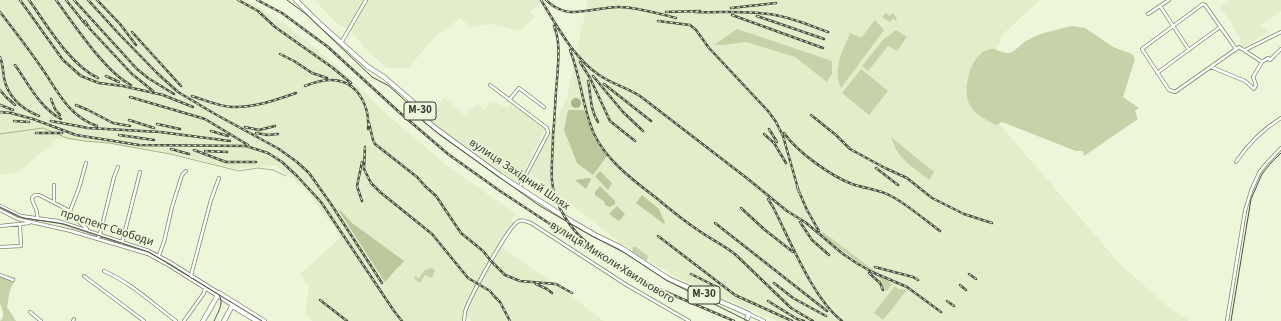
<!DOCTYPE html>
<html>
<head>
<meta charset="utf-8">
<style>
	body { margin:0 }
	canvas { display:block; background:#eef6da }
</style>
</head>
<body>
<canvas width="1281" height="321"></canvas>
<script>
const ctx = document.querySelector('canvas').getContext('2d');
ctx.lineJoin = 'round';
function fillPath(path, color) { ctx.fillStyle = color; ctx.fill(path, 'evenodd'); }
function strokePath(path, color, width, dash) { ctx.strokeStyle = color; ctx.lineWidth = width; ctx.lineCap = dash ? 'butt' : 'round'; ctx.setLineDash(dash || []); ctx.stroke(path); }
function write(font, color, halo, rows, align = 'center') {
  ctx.font = font + ' "Source Sans 3",sans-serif'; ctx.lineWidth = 3.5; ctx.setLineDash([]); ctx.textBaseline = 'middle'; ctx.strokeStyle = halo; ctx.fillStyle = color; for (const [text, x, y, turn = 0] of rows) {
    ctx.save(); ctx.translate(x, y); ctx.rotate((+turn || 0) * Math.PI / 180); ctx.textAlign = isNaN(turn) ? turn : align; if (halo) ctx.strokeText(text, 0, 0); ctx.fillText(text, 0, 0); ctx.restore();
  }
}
const built = new Path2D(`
	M 0,0 L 244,0 L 257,6 L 285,24 L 330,60 L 389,116 L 450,168 L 515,213 L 503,248 L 559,287 L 604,321 L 472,321 L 466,317 L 464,321 L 313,321 L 305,315 L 309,287 L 300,274 L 340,238 L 335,228 L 304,188 L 275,165 L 236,169 L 187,157 L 114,144 L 57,139 L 19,172 L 0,175 Z
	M 315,0 L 541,0 L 530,12 L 535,17 L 520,31 L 491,24 L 472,27 L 460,18 L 434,38 L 408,68 L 387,68 L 364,47 L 352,32 L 334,21 Z
	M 588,0 L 1040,0 L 1002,35 L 985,83 L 995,119 L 1119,263 L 1166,305 L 1189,321 L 777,321 L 682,280 L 626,247 L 530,173 L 566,100 Z
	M 1230,0 L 1281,0 L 1281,11 L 1261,26 L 1263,29 L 1265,28 L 1268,32 L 1244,48 L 1240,43 L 1242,41 L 1221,7 Z
	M 444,97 L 465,116 L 477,104 L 485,109 L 490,101 L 508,107 L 512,103 L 546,128 L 518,183 L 499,171 L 430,120 L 432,114 Z`);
const green = new Path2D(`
	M 886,13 L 890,16 L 892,13 L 897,18 L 896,21 L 893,19 L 890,22 L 882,17 Z
	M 875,20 L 884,30 L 841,88 C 832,69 843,51 850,33 L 861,38 Z
	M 1072,26 L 1085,28 L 1113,47 L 1132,54 L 1135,59 L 1123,97 L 1139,108 L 1135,111 L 1138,119 L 1084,156 L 1083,151 L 1076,151 L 1002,122 L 996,125 C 987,120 977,116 971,107 C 961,93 969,61 983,52 C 995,44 998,54 1009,53 C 1015,52 1021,44 1026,41 C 1041,32 1056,30 1072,26 Z
	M 737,29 L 832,61 L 832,74 L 827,82 L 795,57 L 746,42 L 722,45 L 714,45 Z
	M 896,30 L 907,37 L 897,51 L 888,46 L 868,71 L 862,66 L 883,40 Z
	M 861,69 L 888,91 L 869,115 L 842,93 Z
	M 891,137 L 934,172 L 929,180 C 911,165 898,160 891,137 Z
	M 823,232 L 892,284 L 887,291 L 878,283 L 881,279 L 819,233 Z
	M 633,247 L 636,247 L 648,256 L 647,261 L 632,252 Z
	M 431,268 L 435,270 L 432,278 L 425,275 L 420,283 L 414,278 L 415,276 L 419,278 L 425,270 Z
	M 0,273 L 16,278 L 10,290 L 7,307 L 16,321 L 0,321 L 3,318 L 3,312 L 0,303 Z
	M 895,286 L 898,289 L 907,290 L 883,320 L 874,313 Z`);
const forest = new Path2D(`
	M 568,110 L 584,110 L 594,138 L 607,156 L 593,175 L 577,163 L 564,130 Z
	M 600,171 L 612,183 L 608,190 L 595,176 Z
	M 588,178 L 590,178 L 591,179 L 586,189 L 576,181 L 576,180 Z
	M 600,186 L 615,201 L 615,204 L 610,207 L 605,205 L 605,202 L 595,195 L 595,192 Z
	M 642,195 L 659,209 L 665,223 L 664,224 L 636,203 Z
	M 617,206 L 625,214 L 619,221 L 609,214 Z
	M 340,210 L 352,223 L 404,261 L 400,266 L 398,267 L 385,282 L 339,211 Z`);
const water = new Path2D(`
	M571 103a5 5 0 1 1 10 0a5 5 0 1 1-10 0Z`);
const stream = new Path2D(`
	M 0,134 L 43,128 L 67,138 L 84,141 L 109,143 L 170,154 L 239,171 L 258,168 L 273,170 L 286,176`);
const minor = new Path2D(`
	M 1160,6 L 1189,50
	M 1148,14 L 1169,0
	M 341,43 L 366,0
	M 1245,50 L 1281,32
	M 1262,62 L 1268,58 L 1270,60 L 1281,49
	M 1211,67 L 1245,81 L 1254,89 L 1256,85 L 1253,77 L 1262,62 L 1239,47 L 1175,92 L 1169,90 L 1165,84 L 1142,49 L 1203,4 L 1205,5 L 1236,49
	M 1157,73 L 1220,27
	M 490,85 L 547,128 L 548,133 L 519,188
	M 509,100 L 519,88 L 544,107
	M 1236,162 C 1248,144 1262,130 1281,118
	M 54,202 L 54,185
	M 0,206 L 21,216 L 58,221 L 149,251 L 170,262 L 219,293
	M 0,210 L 18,219 L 71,231 L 148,254 L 168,265 L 232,305
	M 70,211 L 79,188 L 86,163
	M 37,219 C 39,207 32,206 32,198 L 35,195 L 39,195 L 70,211 L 75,218 L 87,229
	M 0,226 L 29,223
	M 97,239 L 100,234 L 114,177 L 118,167
	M 122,243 L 140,172
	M 0,247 L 21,246 L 20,225
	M 159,255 L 164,242 L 172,207 L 182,175 L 186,171
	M 104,271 C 131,283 152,303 176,321
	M 0,275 L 13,280
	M 84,276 L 144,321
	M 190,279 L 211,200 L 219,178
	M 30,312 L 41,321
	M 749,314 L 764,321
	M 73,321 L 74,319
	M 184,321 L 204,293 L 205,288
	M 464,321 C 464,318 465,315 465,312 C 469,299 509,224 519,221 C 523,219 527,222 531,223 L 625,284 L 689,321
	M 1227,321 L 1245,211 L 1251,191 L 1259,173 L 1265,165 L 1281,148`);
const highway = new Path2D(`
	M 296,0 L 318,22 L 367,66 L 384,77 L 413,102 L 428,122 L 438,130 L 501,176 L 571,221 L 595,235 L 620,247 L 669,279 L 749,314 L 747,319
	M 232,306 L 257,321
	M 203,321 L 219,293 L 264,321
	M 224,321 L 233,304`);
const tram = new Path2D(`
	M 287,0 L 306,14 L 372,77 L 389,86 L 411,106 L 418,117 L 440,135 L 540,206 L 590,235 L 625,253 L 666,280 L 748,321
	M 0,207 L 23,218 L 64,224 L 149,252 L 262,321
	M 214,321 C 218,312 226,301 217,293
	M 1231,321 L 1251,199 L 1262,174 L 1270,164 L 1281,153`);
const rail = new Path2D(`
	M 20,0 L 63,60 L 81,76 L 99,83 L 123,86 L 163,95 L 193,107
	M 29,0 C 47,25 70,65 98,78
	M 56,0 C 74,24 105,72 131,85
	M 66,0 L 86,25
	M 74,0 L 137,69 L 148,78 L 174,94
	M 88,0 L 119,34 L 157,73 L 178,92 L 215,114 L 279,149 L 297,162 L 309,173 L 331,204 L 382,283
	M 97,0 L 120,24 L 136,45
	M 238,0 L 258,11 L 275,27 L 333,68 L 351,83
	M 257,0 L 282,13 L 328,47 L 399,112 L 448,154 L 500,191 L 594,253 L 641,280 L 659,289 L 734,321
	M 541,0 C 557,26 573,57 599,75 C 612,84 626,87 640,96 L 748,179 L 787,211 L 805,222 L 843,254 L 858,264 L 872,272 L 907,287 L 941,312
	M 546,0 C 568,23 594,6 620,7 C 636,7 660,14 676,18
	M 731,8 L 776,3
	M 0,12 C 14,30 28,48 41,67 C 58,91 67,115 97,126
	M 666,12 L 700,11
	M 695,12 C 722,13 749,10 775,15 C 793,18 811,26 828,32
	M 732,15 L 823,48
	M 757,16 L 824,39
	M 85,21 L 90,29 L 132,74 L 153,91
	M 658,21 L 690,25 L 696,30 L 709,48 L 768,111 L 776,122 L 783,136 L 799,192
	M 554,26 C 561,43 558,62 557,80 C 555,98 555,117 553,135 C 553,150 551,166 552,181 C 554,205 571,231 590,245
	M 132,32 L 181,86
	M 570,50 C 581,77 582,107 594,134 C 608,163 636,182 660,201 C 672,211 684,221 698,230 C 710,239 724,245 736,255 L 791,308 L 813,321
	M 280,54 L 294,61 L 312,73 L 327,78
	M 0,57 C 3,64 3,71 4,78 C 8,97 22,109 39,116
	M 580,62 L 590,78 L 610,121 L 635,141
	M 15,65 C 28,83 40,108 61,119
	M 106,76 L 119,82
	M 593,76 L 623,112 L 643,131
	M 588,81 C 591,95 590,110 598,122
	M 604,84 L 651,121
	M 305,86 C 327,77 349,76 362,99 C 367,108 369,118 368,129
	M 0,90 L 6,97 L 15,105
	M 192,96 C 205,100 218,106 232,107 C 253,108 276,100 296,93
	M 130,97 L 205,119 L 248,145
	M 51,99 L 55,109 L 60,115
	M 0,105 L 13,110
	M 76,105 L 88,110 L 113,123 L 130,126
	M 0,112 L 11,113 L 33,119 L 76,135 L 139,145 L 246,146 L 268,153 L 282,162 L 297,176 L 321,202 L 394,311 L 402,321
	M 811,115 L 836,135 L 850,149 L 885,168 L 907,178 L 932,198 L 964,214 L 992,223
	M 129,120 L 154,128
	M 14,121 L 29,122
	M 51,121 L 88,128 L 160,132 L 230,141
	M 369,123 L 373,140 L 375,144 L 417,177 L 425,186 L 436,196 L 461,233 L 483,251 L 491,261 L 505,275 L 520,281 L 556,284 L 572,293
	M 157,124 L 180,129
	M 245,127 L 259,130 L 275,126
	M 769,129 L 777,142
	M 211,131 L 228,136
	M 36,133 L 62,133
	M 256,133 L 268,135 L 278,134
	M 784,133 C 797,152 831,176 852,184 C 866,189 880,189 893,197 C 909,206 925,220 940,231
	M 764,134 L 774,143 L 786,163
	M 119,135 L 154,140
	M 365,147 L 364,169 L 371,183 L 380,192 L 432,234 L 468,278 L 490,291 L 494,296 L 500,302 L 510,321
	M 171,149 L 189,154
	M 194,150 L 226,162 L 256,162
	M 205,151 L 227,152
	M 362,162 L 357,186 L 362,201
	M 876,168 L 898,185
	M 797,187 L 807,210 L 819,231
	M 768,199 L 773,207 C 790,240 813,299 842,321
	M 741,208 L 765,230 L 793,252
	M 800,222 L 812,240 L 829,255
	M 715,223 L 827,311
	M 658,236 L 735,295 L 792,321
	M 875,267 L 913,277 L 918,280
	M 869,273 L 880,283 L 883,290
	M 691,274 L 719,288
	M 969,274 L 976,279
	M 774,283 L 793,298 L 826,316
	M 536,284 L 547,289 L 552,293
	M 960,285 L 966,290
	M 320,300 L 347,321
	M 768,301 L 797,319 L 804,321
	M 947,301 L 954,306`);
const shields = [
	[420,111,32],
	[704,295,32]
];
const shieldNames = [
	["М-30",420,111],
	["М-30",704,295]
];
const streetNames = [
	["вулиця Західний Шлях",519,175,34],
	["проспект Свободи",107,228,18],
	["вулиця Миколи Хвильового",612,263,32]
];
fillPath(built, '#e3edca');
fillPath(green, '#c6d3a9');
fillPath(forest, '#bbc89b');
fillPath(water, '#a8b588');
strokePath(stream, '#a8b588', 1);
strokePath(minor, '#7e856c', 4);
strokePath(highway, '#7e856c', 5.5);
strokePath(minor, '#fff', 2.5);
strokePath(highway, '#fff', 4);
strokePath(tram, '#4e5145', 1);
strokePath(rail, '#4e5145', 2.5);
strokePath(rail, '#eef6da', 1, [3]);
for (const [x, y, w] of shields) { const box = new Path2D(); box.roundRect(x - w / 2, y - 9, w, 18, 3); ctx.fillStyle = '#eef6da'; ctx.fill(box); strokePath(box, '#393c32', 1); }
write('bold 11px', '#393c32', null, shieldNames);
write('12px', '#393c32', '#eef6da', streetNames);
</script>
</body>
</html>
